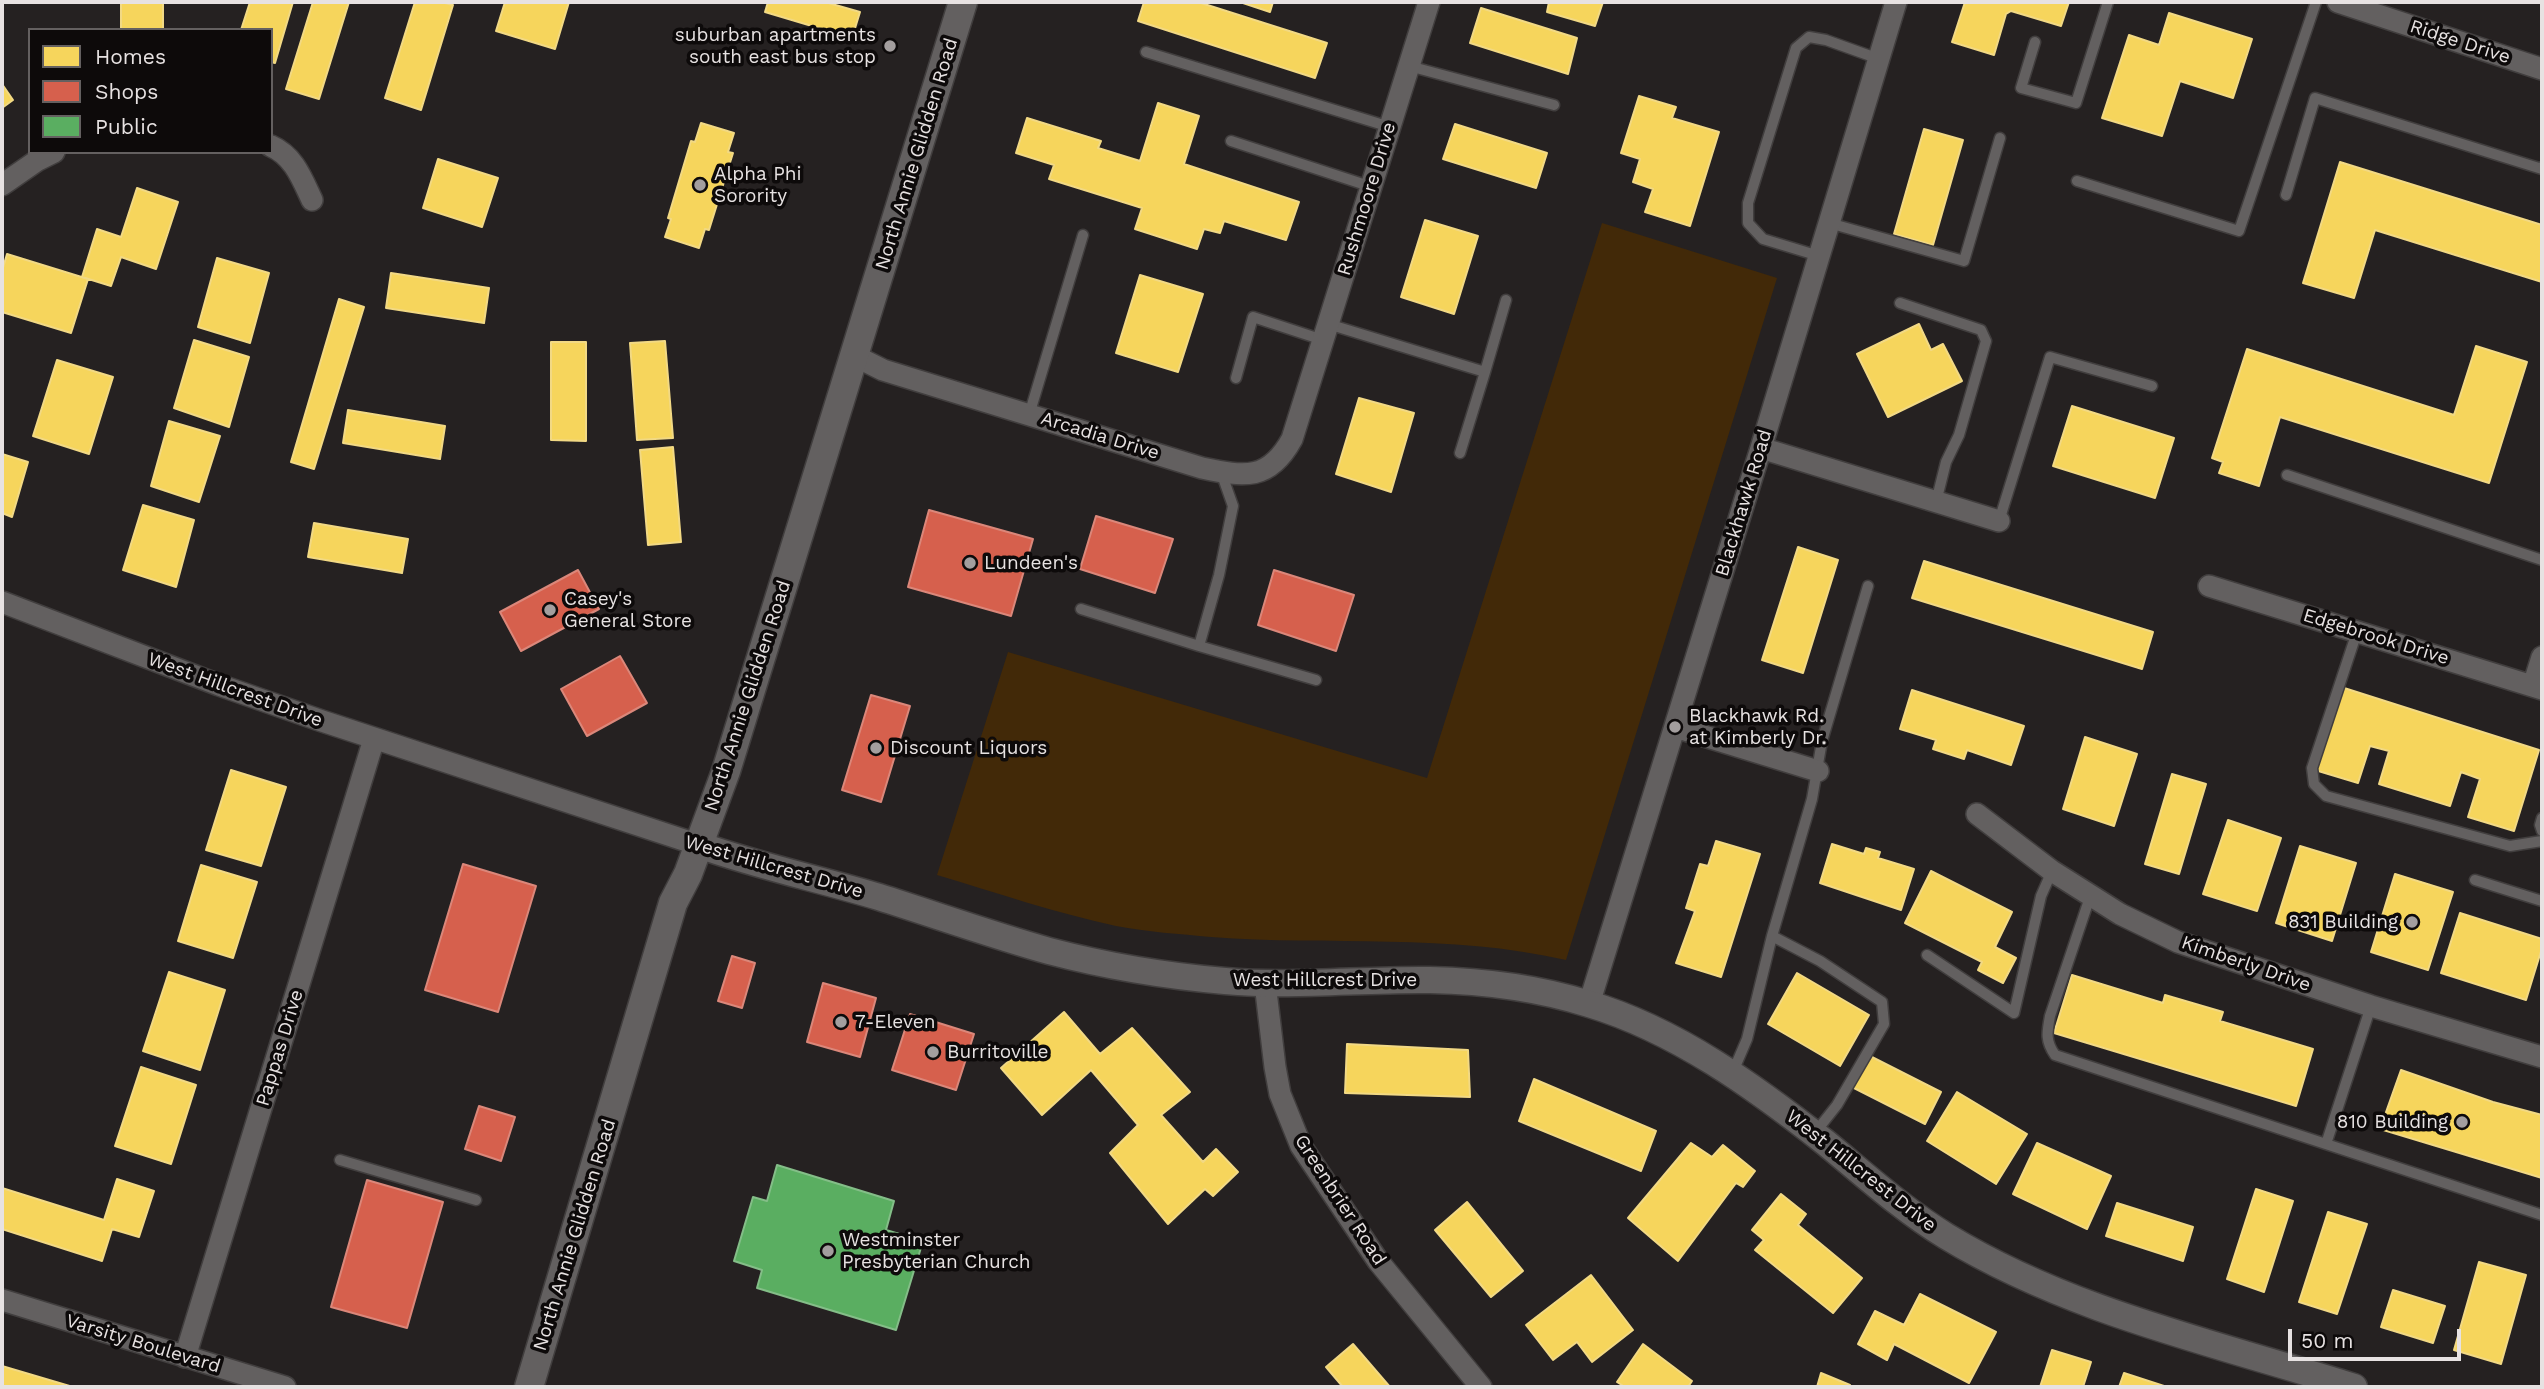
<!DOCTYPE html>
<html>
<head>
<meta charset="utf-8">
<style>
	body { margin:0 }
	#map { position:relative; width:2544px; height:1389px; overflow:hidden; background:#252121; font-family:"Work Sans",sans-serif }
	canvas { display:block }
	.frame { position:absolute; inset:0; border:4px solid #e7e2e2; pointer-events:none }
	.legend { position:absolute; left:28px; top:28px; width:245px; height:126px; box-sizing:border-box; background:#0d0a0a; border:2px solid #646060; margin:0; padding:9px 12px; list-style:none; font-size:21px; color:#e7e2e2 }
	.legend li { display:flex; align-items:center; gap:14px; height:35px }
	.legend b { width:35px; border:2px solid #646060 }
	.scale { position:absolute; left:2288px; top:1329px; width:173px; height:32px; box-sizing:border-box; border:4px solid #e7e2e2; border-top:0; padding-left:9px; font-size:21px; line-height:24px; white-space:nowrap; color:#e7e2e2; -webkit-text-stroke:5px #0d0a0a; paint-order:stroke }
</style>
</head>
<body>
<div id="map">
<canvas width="2544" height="1389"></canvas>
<div class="frame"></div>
<ul class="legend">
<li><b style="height:19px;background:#f6d55c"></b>Homes</li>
<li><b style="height:19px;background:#d6604d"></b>Shops</li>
<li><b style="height:19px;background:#5aae61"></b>Public</li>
</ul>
<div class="scale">50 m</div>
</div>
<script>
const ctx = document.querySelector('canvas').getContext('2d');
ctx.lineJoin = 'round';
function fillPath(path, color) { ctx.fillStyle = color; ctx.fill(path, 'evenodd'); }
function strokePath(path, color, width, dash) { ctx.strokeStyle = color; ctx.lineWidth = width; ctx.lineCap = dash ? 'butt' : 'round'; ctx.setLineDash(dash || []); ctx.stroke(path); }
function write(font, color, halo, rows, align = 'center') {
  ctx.font = font + ' "Work Sans",sans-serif'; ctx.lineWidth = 7; ctx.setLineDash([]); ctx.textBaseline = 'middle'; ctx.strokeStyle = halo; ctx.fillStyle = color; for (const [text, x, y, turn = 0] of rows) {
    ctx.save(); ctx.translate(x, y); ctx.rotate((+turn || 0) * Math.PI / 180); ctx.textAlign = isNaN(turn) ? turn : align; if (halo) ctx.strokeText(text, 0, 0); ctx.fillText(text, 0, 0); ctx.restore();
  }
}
const green = new Path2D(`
	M 1602,223 L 1777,278 L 1566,960 C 1449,933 1330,946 1211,937 C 1180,934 1147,932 1116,926 C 1056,913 997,893 937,875 L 1008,652 L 1427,778 Z`);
const homes = new Path2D(`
	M 121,2 L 163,2 L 163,30 L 121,30 Z
	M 250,2 L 293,2 L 275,63 L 271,62 L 271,30 L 241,30 Z
	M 313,2 L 349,2 L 319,99 L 286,89 Z
	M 415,2 L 441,2 L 453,5 L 421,110 L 385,98 Z
	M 505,2 L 569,2 L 555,49 L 496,31 Z
	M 768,2 L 825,2 L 860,12 L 852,38 L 765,12 Z
	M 1144,2 L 1198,2 L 1327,43 L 1315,78 L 1138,21 Z
	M 1240,2 L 1273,2 L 1270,12 Z
	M 1549,2 L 1603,2 L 1595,26 L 1547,12 Z
	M 1965,2 L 2069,2 L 2061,26 L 2011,11 L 2006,14 L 1994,55 L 1952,42 Z
	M 1481,8 L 1577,38 L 1568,74 L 1470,43 Z
	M 2169,13 L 2252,39 L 2233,98 L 2180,81 L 2162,136 L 2102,118 L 2129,35 L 2159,45 Z
	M 2,84 L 13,100 L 2,108 Z
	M 1639,96 L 1676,107 L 1672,118 L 1719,132 L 1690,226 L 1645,212 L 1653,189 L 1633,182 L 1640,159 L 1621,153 Z
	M 1158,103 L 1199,116 L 1184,164 L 1299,202 L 1286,240 L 1224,221 L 1220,233 L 1204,229 L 1197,249 L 1135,229 L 1142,208 L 1049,179 L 1054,165 L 1016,153 L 1027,118 L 1101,141 L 1098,148 L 1140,161 Z
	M 701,123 L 734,133 L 728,152 L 733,153 L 709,230 L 705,229 L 699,248 L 665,237 L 671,219 L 668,218 L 691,141 L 695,142 Z
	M 1455,124 L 1547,153 L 1536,188 L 1443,159 Z
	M 1924,129 L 1963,140 L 1933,245 L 1894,234 Z
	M 438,159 L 498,178 L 482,227 L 423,208 Z
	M 2340,162 L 2542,225 L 2542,282 L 2375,230 L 2354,298 L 2303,283 Z
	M 137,188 L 178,202 L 156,269 L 121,257 L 111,286 L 82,277 L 97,229 L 121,237 Z
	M 1425,220 L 1478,236 L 1454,314 L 1401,297 Z
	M 7,254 L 88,279 L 71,333 L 2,312 L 2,271 Z
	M 217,258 L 269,273 L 250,343 L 198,327 Z
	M 391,273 L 489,288 L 484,323 L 386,308 Z
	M 1140,275 L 1203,294 L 1178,372 L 1116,353 Z
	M 339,299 L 364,307 L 314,469 L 291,462 Z
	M 1919,324 L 1931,350 L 1943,344 L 1962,381 L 1888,417 L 1857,354 Z
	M 194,340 L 249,357 L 229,427 L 174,408 Z
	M 665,341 L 673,438 L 637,440 L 630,343 Z
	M 551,342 L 586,342 L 586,441 L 551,440 Z
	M 2476,346 L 2527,362 L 2489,483 L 2280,417 L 2259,486 L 2219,473 L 2223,462 L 2212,458 L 2247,349 L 2454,415 Z
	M 57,360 L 113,377 L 89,454 L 33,436 Z
	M 1359,398 L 1414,413 L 1391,492 L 1336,474 Z
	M 2072,406 L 2174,438 L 2155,498 L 2053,466 Z
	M 348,410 L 445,426 L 440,459 L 343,443 Z
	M 169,421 L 220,436 L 199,502 L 151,486 Z
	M 673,447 L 681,542 L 648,545 L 640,450 Z
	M 2,454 L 28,462 L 12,517 L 2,513 Z
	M 143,505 L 194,520 L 176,587 L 123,570 Z
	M 314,523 L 408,539 L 402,573 L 308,557 Z
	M 1798,547 L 1838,560 L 1803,673 L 1762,660 Z
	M 1924,561 L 2153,632 L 2142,669 L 1912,598 Z
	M 2341,687 L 2539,750 L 2514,831 L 2468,817 L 2480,779 L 2461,772 L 2450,806 L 2379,784 L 2389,751 L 2370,746 L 2358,783 L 2315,770 Z
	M 1912,690 L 2024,726 L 2011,765 L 1967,750 L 1964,759 L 1933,749 L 1936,740 L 1900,729 Z
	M 2085,737 L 2137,754 L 2114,826 L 2063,809 Z
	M 231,770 L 286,787 L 261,866 L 206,850 Z
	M 2172,774 L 2206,784 L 2179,874 L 2145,864 Z
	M 2228,820 L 2281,838 L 2257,911 L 2203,894 Z
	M 1716,841 L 1760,854 L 1721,977 L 1676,963 L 1695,911 L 1686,908 L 1700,864 L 1708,866 Z
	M 1832,844 L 1864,854 L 1866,848 L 1880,852 L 1878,858 L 1914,869 L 1901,910 L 1820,883 Z
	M 2300,846 L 2356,863 L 2332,941 L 2276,923 Z
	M 201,865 L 257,882 L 233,958 L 178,941 Z
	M 1931,871 L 2012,912 L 1995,947 L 2016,958 L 2003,983 L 1978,970 L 1982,962 L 1905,923 Z
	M 2395,874 L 2453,892 L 2428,970 L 2371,952 Z
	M 2460,913 L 2542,939 L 2542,948 L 2526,1000 L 2441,973 Z
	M 169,972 L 225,990 L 200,1070 L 143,1051 Z
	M 1797,973 L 1869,1015 L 1840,1066 L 1768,1024 Z
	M 2072,975 L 2163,1003 L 2165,995 L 2223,1012 L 2220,1021 L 2313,1049 L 2296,1106 L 2054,1033 Z
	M 1064,1012 L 1100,1054 L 1132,1028 L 1190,1092 L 1161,1115 L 1203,1162 L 1216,1149 L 1238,1172 L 1213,1196 L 1205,1189 L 1168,1224 L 1110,1153 L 1138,1125 L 1091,1070 L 1042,1115 L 1001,1068 Z
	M 1347,1044 L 1468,1050 L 1470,1097 L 1345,1093 Z
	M 1868,1055 L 1941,1092 L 1925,1124 L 1852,1087 Z
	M 141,1067 L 196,1085 L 171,1164 L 115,1146 Z
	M 2401,1070 L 2493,1102 L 2542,1115 L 2542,1178 L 2380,1129 Z
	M 1534,1079 L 1656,1131 L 1641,1171 L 1519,1121 Z
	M 1957,1092 L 2027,1134 L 1996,1184 L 1927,1141 Z
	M 1691,1143 L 1712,1157 L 1723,1145 L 1755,1171 L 1743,1187 L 1736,1183 L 1678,1261 L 1628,1218 Z
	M 2037,1143 L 2111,1176 L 2087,1229 L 2013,1194 Z
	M 117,1179 L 154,1191 L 139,1237 L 112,1229 L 102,1261 L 2,1229 L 2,1188 L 104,1220 Z
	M 2256,1189 L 2293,1201 L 2264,1292 L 2227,1279 Z
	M 1781,1194 L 1806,1214 L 1798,1225 L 1862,1278 L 1833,1313 L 1755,1250 L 1764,1240 L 1752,1230 Z
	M 1467,1202 L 1523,1271 L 1491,1297 L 1435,1230 Z
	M 2117,1203 L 2193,1227 L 2183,1261 L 2106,1236 Z
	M 2328,1212 L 2367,1224 L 2337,1314 L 2299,1302 Z
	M 2479,1262 L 2526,1275 L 2501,1364 L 2454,1350 Z
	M 1591,1275 L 1633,1330 L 1592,1362 L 1577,1342 L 1553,1360 L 1526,1325 Z
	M 2393,1290 L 2445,1306 L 2433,1343 L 2381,1327 Z
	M 1920,1294 L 1996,1332 L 1969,1383 L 1894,1344 L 1887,1360 L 1858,1344 L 1875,1311 L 1904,1325 Z
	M 1353,1344 L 1390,1387 L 1343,1387 L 1326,1367 Z
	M 1643,1344 L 1692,1381 L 1688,1387 L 1625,1387 L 1617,1382 Z
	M 2052,1350 L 2091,1362 L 2083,1387 L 2040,1387 Z
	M 2,1366 L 73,1387 L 2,1387 Z
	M 1821,1373 L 1850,1385 L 1849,1387 L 1817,1387 Z
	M 2124,1373 L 2164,1386 L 2163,1387 L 2119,1387 Z`);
const shops = new Path2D(`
	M 929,510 L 1033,539 L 1011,616 L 908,587 Z
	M 1096,516 L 1173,539 L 1155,593 L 1080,569 Z
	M 578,570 L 599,609 L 521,651 L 500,612 Z
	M 1274,570 L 1354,595 L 1336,651 L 1258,625 Z
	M 620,656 L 647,703 L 587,736 L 561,689 Z
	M 871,695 L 910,706 L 881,802 L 842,790 Z
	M 463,864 L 536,886 L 498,1012 L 425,990 Z
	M 732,956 L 755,963 L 742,1008 L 718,1001 Z
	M 823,983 L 876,998 L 860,1057 L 807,1042 Z
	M 910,1014 L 974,1034 L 956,1090 L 892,1070 Z
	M 479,1106 L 515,1117 L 501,1161 L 465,1149 Z
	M 367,1180 L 443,1202 L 407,1328 L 331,1307 Z`);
const public = new Path2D(`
	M 777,1165 L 894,1201 L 886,1230 L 923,1241 L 896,1330 L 757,1288 L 762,1270 L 734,1261 L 753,1197 L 767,1201 Z`);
const service = new Path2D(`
	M 2035,42 L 2021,88 L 2076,103 L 2108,2
	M 1146,52 L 1390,127
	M 1409,66 L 1554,105
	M 1231,141 L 1372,187
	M 2077,181 L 2239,231 L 2316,2
	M 2286,195 L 2315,98 L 2542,169 L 2542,167
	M 1829,223 L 1964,261 L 2000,138
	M 1819,256 L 1763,239 L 1748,223 L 1748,203 L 1796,48 L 1809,37 L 1826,40 L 1879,59
	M 1900,303 L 1981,330 L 1986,341 L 1959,435 L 1946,462 L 1936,502
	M 1328,324 L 1485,372 L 1506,300
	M 1236,378 L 1253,317 L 1323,340
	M 1029,415 L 1083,235
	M 1460,453 L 1485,372
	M 1221,472 L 1233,506 L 1219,575 L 1199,646 L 1316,680
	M 2287,475 L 2542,560
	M 1999,521 L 2050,357 L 2152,386
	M 1081,609 L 1199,646
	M 2357,632 L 2312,768 L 2314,784 L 2326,796 L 2510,846 L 2542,841
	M 2542,818 L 2540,825 L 2542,831
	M 2475,880 L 2542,901
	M 2091,894 L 2050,1016 C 2047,1032 2045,1041 2055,1055 L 2542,1215
	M 1772,936 L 1820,961 L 1882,1002 L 1884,1024 L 1837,1105 L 1814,1134
	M 1927,955 L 2014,1013 L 2041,896 L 2052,871
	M 1732,1074 L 1747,1039 L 1772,936 L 1812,799 L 1822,741 L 1868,586
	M 2326,1144 L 2371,1006
	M 340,1160 L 476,1200`);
const minor = new Path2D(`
	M 2338,2 L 2542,69
	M 271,146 C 294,156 302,179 312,200
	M 2,185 L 38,160 L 54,152
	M 855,356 L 883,370 L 1202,468 C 1245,477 1269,481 1292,439 L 1429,2
	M 1761,448 L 1999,521
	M 2209,586 L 2542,689
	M 2,602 L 219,685 L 322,721 L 699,845
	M 2533,686 L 2542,657
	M 1675,727 L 1818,771
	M 1977,814 L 2052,871 L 2120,914 L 2178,942 L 2371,1006 L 2542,1057
	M 1265,983 L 1275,1067 L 1280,1094 L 1301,1146 L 1378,1261 L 1481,1387
	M 1589,1004 L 1761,448 L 1896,2
	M 2,1300 L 285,1387
	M 185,1357 L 374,739`);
const tertiary = new Path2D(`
	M 699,845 C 758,866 819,879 879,897 C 936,915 992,935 1049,951 C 1106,966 1167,976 1225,981 C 1293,987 1362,979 1430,980 C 1483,981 1538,988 1589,1004 C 1676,1030 1755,1087 1826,1143 C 1865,1175 1902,1209 1946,1236 C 2071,1312 2216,1343 2354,1387`);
const secondary = new Path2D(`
	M 529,1387 L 673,903 L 688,874 L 726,771 L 963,2`);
const markers = [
	[890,46,7,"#a39e9e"],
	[700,185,7,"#a39e9e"],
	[970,563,7,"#a39e9e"],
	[550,610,7,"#a39e9e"],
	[1675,727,7,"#a39e9e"],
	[876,748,7,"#a39e9e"],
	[2412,922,7,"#a39e9e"],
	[841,1022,7,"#a39e9e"],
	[933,1052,7,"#a39e9e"],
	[2462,1122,7,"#a39e9e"],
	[828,1251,7,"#a39e9e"]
];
const poiNames = [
	["suburban apartments",876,35,"right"],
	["south east bus stop",876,57,"right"],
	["Alpha Phi",714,174],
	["Sorority",714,196],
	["Lundeen's",984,563],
	["Casey's",564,599],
	["General Store",564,621],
	["Blackhawk Rd.",1689,716],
	["at Kimberly Dr.",1689,738],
	["Discount Liquors",890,748],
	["831 Building",2398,922,"right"],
	["7-Eleven",855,1022],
	["Burritoville",947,1052],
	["810 Building",2448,1122,"right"],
	["Westminster",842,1240],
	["Presbyterian Church",842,1262]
];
const streetNames = [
	["Ridge Drive",2460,42,18],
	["North Annie Glidden Road",917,154,-73],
	["Rushmoore Drive",1367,199,-73],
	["Arcadia Drive",1100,436,17],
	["Blackhawk Road",1744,503,-73],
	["Edgebrook Drive",2376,637,17],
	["West Hillcrest Drive",235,690,20],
	["North Annie Glidden Road",748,696,-72],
	["West Hillcrest Drive",774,867,16],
	["Kimberly Drive",2246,964,19],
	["West Hillcrest Drive",1325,980],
	["Pappas Drive",280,1048,-73],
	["West Hillcrest Drive",1861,1171,38],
	["Greenbrier Road",1340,1200,57],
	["North Annie Glidden Road",575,1235,-73],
	["Varsity Boulevard",143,1344,17]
];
fillPath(green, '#422908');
fillPath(homes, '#f6d55c');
strokePath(homes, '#f2d984', 2);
fillPath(shops, '#d6604d');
strokePath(shops, '#db877a', 2);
fillPath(public, '#5aae61');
strokePath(public, '#84be88', 2);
strokePath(service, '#413e3e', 13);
strokePath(minor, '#413e3e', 24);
strokePath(tertiary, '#413e3e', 29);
strokePath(secondary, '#413e3e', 31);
strokePath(service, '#636060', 10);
strokePath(minor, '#636060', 21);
strokePath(tertiary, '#636060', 26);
strokePath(secondary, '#636060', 28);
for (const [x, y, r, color] of markers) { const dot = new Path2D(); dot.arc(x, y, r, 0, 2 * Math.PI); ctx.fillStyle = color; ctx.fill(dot); strokePath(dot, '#0d0a0a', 2.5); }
write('19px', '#e7e2e2', '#0d0a0a', poiNames, 'left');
write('19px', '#e7e2e2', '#0d0a0a', streetNames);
</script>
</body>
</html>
